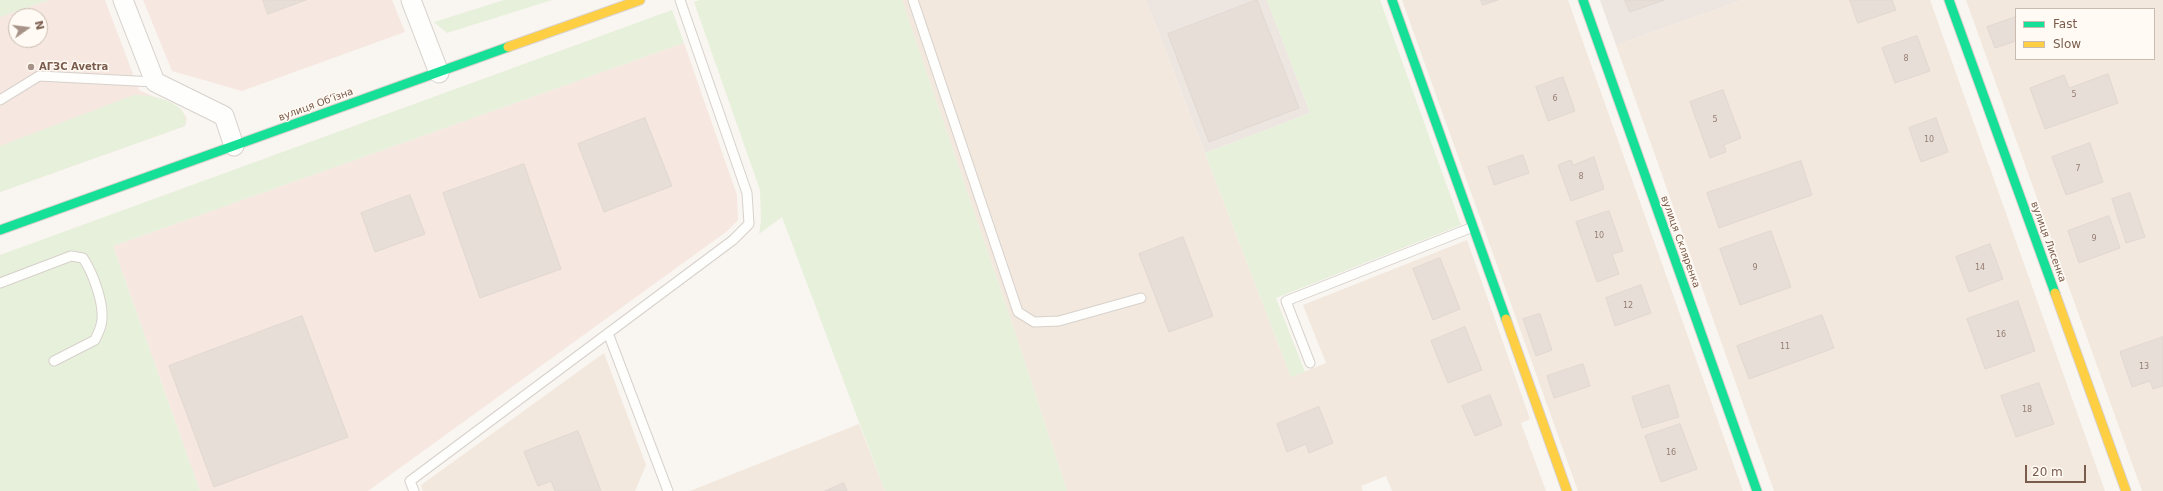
<!DOCTYPE html>
<html>
<head>
<meta charset="utf-8">
<style>
	body { margin:0 }
	#map { position:relative; width:2163px; height:491px; overflow:hidden; background:#f9f5f0; font-family:"DejaVu Sans",sans-serif }
	canvas { display:block }
	.legend { position:absolute; left:2015px; top:8px; width:140px; height:52px; box-sizing:border-box; background:#fffaf3; border:1px solid #cabbb1; margin:0; padding:5px 7px; list-style:none; font-size:12px; color:#7a5c4d }
	.legend li { display:flex; align-items:center; gap:8px; height:20px }
	.legend b { width:20px; border:1px solid #cabbb1 }
	.north { position:absolute; left:8px; top:8px; width:40px; height:40px; box-sizing:border-box; background:#fffaf3; border:1px solid #cabbb1; border-radius:50%; rotate:76deg; font-size:11px; font-weight:700; line-height:16px; text-align:center; color:#7a5c4d }
	.north::after { content:''; display:block; margin:auto; width:14px; height:18px; background:#a69286; clip-path:polygon(50% 0,100% 100%,50% 72%,0 100%) }
	.scale { position:absolute; left:2025px; top:465px; width:61px; height:18px; box-sizing:border-box; border:2px solid #7a5c4d; border-top:0; padding-left:5px; font-size:12px; line-height:14px; white-space:nowrap; color:#7a5c4d; -webkit-text-stroke:3px #fffaf3; paint-order:stroke }
</style>
</head>
<body>
<div id="map">
<canvas width="2163" height="491"></canvas>
<ul class="legend">
<li><b style="height:5px;background:#16e098"></b>Fast</li>
<li><b style="height:5px;background:#ffcf43"></b>Slow</li>
</ul>
<div class="north">N</div>
<div class="scale">20 m</div>
</div>
<script>
const ctx = document.querySelector('canvas').getContext('2d');
ctx.lineJoin = 'round';
function fillPath(path, color) { ctx.fillStyle = color; ctx.fill(path, 'evenodd'); }
function strokePath(path, color, width, dash) { ctx.strokeStyle = color; ctx.lineWidth = width; ctx.lineCap = dash ? 'butt' : 'round'; ctx.setLineDash(dash || []); ctx.stroke(path); }
function write(font, color, halo, rows, align = 'center') {
  ctx.font = font + ' "DejaVu Sans",sans-serif'; ctx.lineWidth = 3; ctx.setLineDash([]); ctx.textBaseline = 'middle'; ctx.strokeStyle = halo; ctx.fillStyle = color; for (const [text, x, y, turn = 0] of rows) {
    ctx.save(); ctx.translate(x, y); ctx.rotate((+turn || 0) * Math.PI / 180); ctx.textAlign = isNaN(turn) ? turn : align; if (halo) ctx.strokeText(text, 0, 0); ctx.fillText(text, 0, 0); ctx.restore();
  }
}
const residential = new Path2D(`
	M 902,0 L 1146,0 L 1291,377 L 1326,363 L 1303,305 L 1467,240 L 1530,419 L 1521,423 L 1546,491 L 1392,491 L 1386,476 L 1361,486 L 1363,491 L 1067,491 L 1014,329 Z
	M 1402,0 L 1568,0 L 1743,491 L 1578,491 Z
	M 1742,0 L 1930,0 L 2105,491 L 1774,491 L 1616,45 Z
	M 1966,0 L 2163,0 L 2163,491 L 2142,491 ZM 2016,9 L 2154,9 L 2154,59 L 2016,59 Z
	M 604,353 L 646,465 L 635,491 L 423,491 L 421,485 Z
	M 859,424 L 885,491 L 690,491 Z`);
const commercial = new Path2D(`
	M 48,0 L 105,0 L 139,90 L 180,108 L 187,118 L 185,126 L 0,192 L 0,17 ZM 16,16 L 40,16 L 40,40 L 16,40 Z
	M 143,0 L 392,0 L 405,32 L 242,91 L 172,71 Z
	M 684,43 L 737,195 L 738,220 L 726,232 L 368,491 L 200,491 L 113,246 Z`);
const industrial = new Path2D(`
	M 1146,0 L 1267,0 L 1310,113 L 1205,153 Z
	M 1600,0 L 1742,0 L 1616,45 Z`);
const green = new Path2D(`
	M 0,0 L 48,0 L 0,17 Z
	M 504,0 L 552,0 L 447,33 L 434,22 Z
	M 700,0 L 902,0 L 1014,329 L 1067,491 L 885,491 L 782,217 L 759,234 L 761,221 L 760,190 L 694,2 Z
	M 1267,0 L 1380,0 L 1461,225 L 1276,298 L 1305,372 L 1291,377 L 1205,153 L 1310,113 Z
	M 672,10 L 684,43 L 113,246 L 200,491 L 0,491 L 0,255 Z
	M 134,95 C 152,95 190,101 185,126 L 0,192 L 0,146 Z`);
const building = new Path2D(`
	M 263,0 L 306,0 L 268,14 Z
	M 1257,0 L 1299,108 L 1209,142 L 1168,34 Z
	M 1481,0 L 1498,0 L 1483,5 Z
	M 1625,0 L 1664,0 L 1630,12 Z
	M 1850,0 L 1892,0 L 1896,10 L 1858,23 Z
	M 2016,17 L 2016,41 L 1995,48 L 1987,27 Z
	M 1917,36 L 1930,71 L 1895,83 L 1882,48 Z
	M 2108,74 L 2118,103 L 2045,129 L 2030,88 L 2064,75 L 2069,88 Z
	M 1563,77 L 1575,111 L 1548,121 L 1536,87 Z
	M 1723,90 L 1741,138 L 1724,145 L 1726,152 L 1710,158 L 1690,102 Z
	M 645,118 L 672,186 L 604,212 L 578,144 Z
	M 1936,118 L 1948,152 L 1921,162 L 1909,128 Z
	M 2090,143 L 2103,182 L 2066,195 L 2052,157 Z
	M 1523,155 L 1529,173 L 1494,185 L 1488,167 Z
	M 1594,157 L 1604,189 L 1571,201 L 1558,165 L 1571,160 L 1573,165 Z
	M 1801,161 L 1812,195 L 1719,228 L 1707,193 Z
	M 524,164 L 561,269 L 480,298 L 443,193 Z
	M 2130,193 L 2145,237 L 2126,243 L 2112,199 Z
	M 410,195 L 425,234 L 375,252 L 361,213 Z
	M 1609,211 L 1623,251 L 1612,254 L 1619,274 L 1597,282 L 1576,222 Z
	M 2109,216 L 2120,248 L 2079,263 L 2068,231 Z
	M 1771,231 L 1791,287 L 1740,305 L 1720,249 Z
	M 1183,237 L 1213,316 L 1169,332 L 1139,254 Z
	M 1990,244 L 2003,279 L 1969,292 L 1956,257 Z
	M 1440,258 L 1460,309 L 1433,320 L 1413,269 Z
	M 1641,285 L 1651,313 L 1615,326 L 1606,298 Z
	M 2018,301 L 2035,351 L 1985,369 L 1967,319 Z
	M 1540,314 L 1552,350 L 1536,356 L 1523,319 Z
	M 1822,315 L 1834,348 L 1749,379 L 1737,346 Z
	M 302,316 L 348,437 L 214,487 L 169,366 Z
	M 1465,327 L 1482,370 L 1448,383 L 1431,341 Z
	M 2163,337 L 2163,386 L 2153,389 L 2150,381 L 2132,387 L 2120,352 Z
	M 1583,364 L 1590,386 L 1554,398 L 1547,376 Z
	M 2039,383 L 2054,424 L 2016,437 L 2001,396 Z
	M 1669,385 L 1679,417 L 1642,428 L 1632,397 Z
	M 1490,395 L 1502,425 L 1475,436 L 1462,406 Z
	M 1319,407 L 1333,443 L 1309,453 L 1306,444 L 1287,452 L 1277,424 Z
	M 1680,424 L 1697,469 L 1661,482 L 1645,436 Z
	M 578,431 L 601,491 L 555,491 L 551,481 L 538,486 L 524,452 Z
	M 844,483 L 847,491 L 825,491 Z`);
const lane = new Path2D(`
	M 913,0 L 1018,312 L 1034,322 L 1059,321 L 1141,298
	M 0,100 L 39,76 L 155,82
	M 0,283 L 71,256 L 83,258 C 93,273 106,307 101,325 C 100,330 97,335 95,340 L 54,361
	M 608,333 L 668,491
	M 1310,363 L 1286,301 L 1473,227
	M 414,491 L 410,481 L 733,240 L 749,224 L 747,193 L 680,0`);
const street = new Path2D(`
	M 123,0 L 155,82 L 224,116 L 234,146
	M 411,0 L 439,73`);
const fast = new Path2D(`
	M 1392,0 L 1506,319
	M 1583,0 L 1757,491
	M 1949,0 L 2055,293
	M 0,230 L 508,47`);
const slow = new Path2D(`
	M 508,47 L 640,0
	M 2055,293 L 2126,491
	M 1506,319 L 1567,491`);
const markers = [
	[31,67,4,"#a69286"]
];
const numberNames = [
	["8",1906,59],
	["5",2074,95],
	["6",1555,99],
	["5",1715,120],
	["10",1929,140],
	["7",2078,169],
	["8",1581,177],
	["10",1599,236],
	["9",2094,239],
	["9",1755,268],
	["14",1980,268],
	["12",1628,306],
	["16",2001,335],
	["11",1785,347],
	["13",2144,367],
	["18",2027,410],
	["16",1671,453]
];
const poiNames = [
	["АГЗС Avetra",39,67]
];
const streetNames = [
	["вулиця Об’їзна",316,105,-20],
	["вулиця Скляренка",1680,242,70],
	["вулиця Лисенка",2048,242,70]
];
fillPath(residential, '#f2e8de');
fillPath(commercial, '#f6e8e1');
fillPath(industrial, '#ede5e0');
fillPath(green, '#e7f0db');
fillPath(building, '#e6ded7');
strokePath(building, '#e2d8d2', 1);
strokePath(lane, '#d7d1cb', 11);
strokePath(street, '#d7d1cb', 21);
strokePath(fast, '#d9d2cb', 11);
strokePath(slow, '#d9d2cb', 11);
strokePath(lane, '#fefefd', 9);
strokePath(street, '#fefefd', 19);
strokePath(fast, '#16e098', 9);
strokePath(slow, '#ffcf43', 9);
for (const [x, y, r, color] of markers) { const dot = new Path2D(); dot.arc(x, y, r, 0, 2 * Math.PI); ctx.fillStyle = color; ctx.fill(dot); strokePath(dot, '#fffaf3', 1.5); }
write('8px', '#977e72', null, numberNames);
write('bold 10px', '#7a5c4d', '#fffaf3', poiNames, 'left');
write('10px', '#7a5c4d', '#fffaf3', streetNames);
</script>
</body>
</html>
